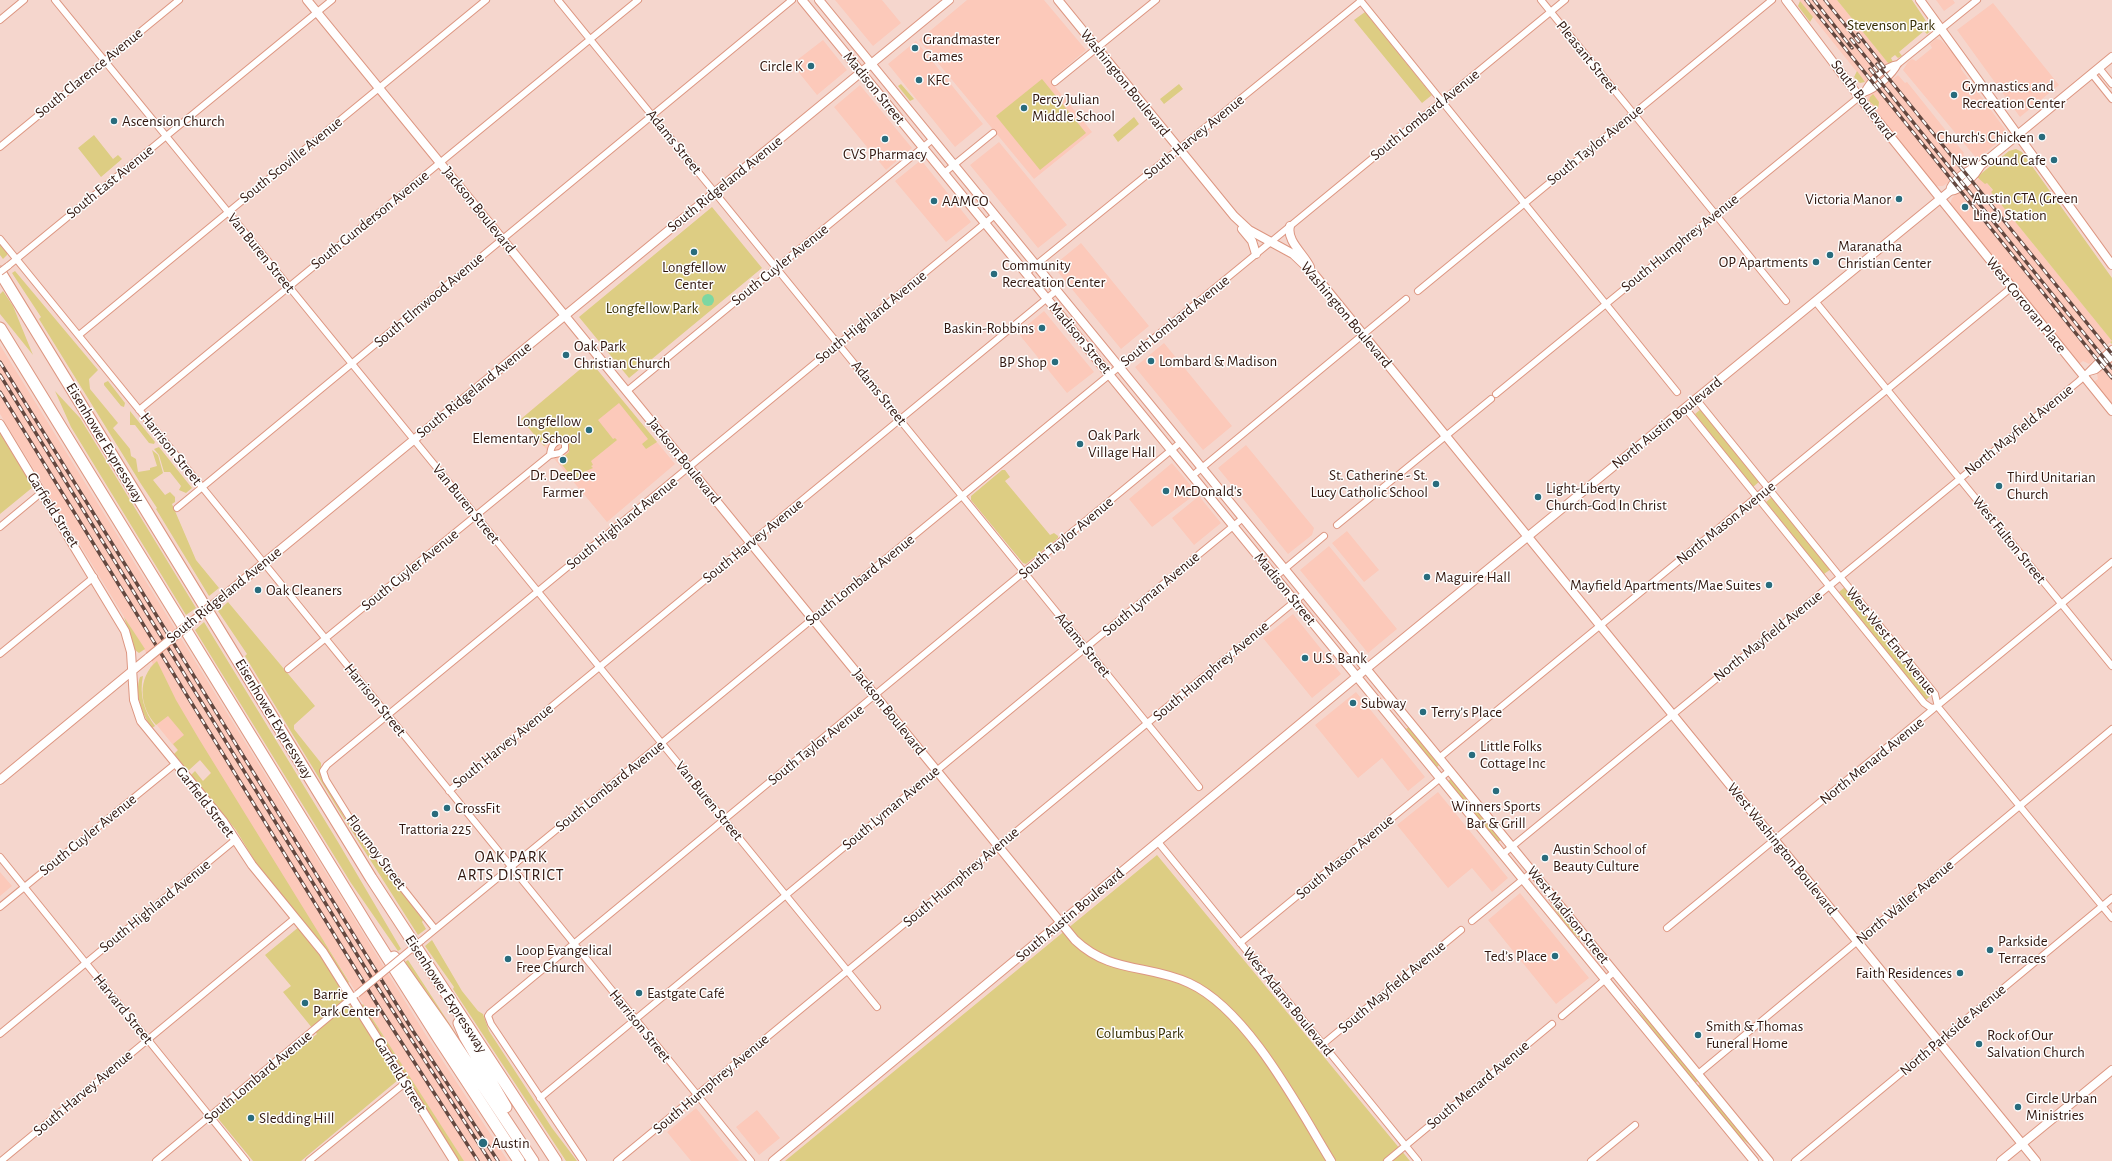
<!DOCTYPE html>
<html>
<head>
<meta charset="utf-8">
<style>
	body { margin:0 }
	canvas { display:block; background:#f5d6cd }
</style>
</head>
<body>
<canvas width="2112" height="1161"></canvas>
<script>
const ctx = document.querySelector('canvas').getContext('2d');
ctx.lineJoin = 'round';
function fillPath(path, color) { ctx.fillStyle = color; ctx.fill(path, 'evenodd'); }
function strokePath(path, color, width, dash) { ctx.strokeStyle = color; ctx.lineWidth = width; ctx.lineCap = dash ? 'butt' : 'round'; ctx.setLineDash(dash || []); ctx.stroke(path); }
function write(font, color, halo, rows, align = 'center') {
  ctx.font = font + ' "Alegreya Sans",sans-serif'; ctx.lineWidth = 3; ctx.setLineDash([]); ctx.textBaseline = 'middle'; ctx.strokeStyle = halo; ctx.fillStyle = color; for (const [text, x, y, turn = 0] of rows) {
    ctx.save(); ctx.translate(x, y); ctx.rotate((+turn || 0) * Math.PI / 180); ctx.textAlign = isNaN(turn) ? turn : align; if (halo) ctx.strokeText(text, 0, 0); ctx.fillText(text, 0, 0); ctx.restore();
  }
}
const built = new Path2D(`
	M 835,0 L 882,0 L 901,23 L 873,46 Z
	M 967,0 L 1044,0 L 1086,50 L 1052,79 L 1052,83 L 1092,132 L 1034,179 L 919,40 Z
	M 1799,0 L 1837,0 L 1888,63 L 1865,82 Z
	M 1936,0 L 1953,0 L 1955,3 L 1944,11 Z
	M 1993,3 L 2059,85 L 2020,117 L 1957,30 Z
	M 1936,39 L 1941,40 L 1955,56 L 1961,65 L 1961,69 L 2007,132 L 2006,136 L 1977,159 L 1903,70 L 1908,62 L 1912,59 L 1916,61 L 1932,48 L 1930,44 Z
	M 823,40 L 847,70 L 817,95 L 792,64 Z
	M 916,41 L 983,124 L 955,147 L 888,64 Z
	M 1898,75 L 1905,83 L 1907,82 L 1964,153 L 1963,154 L 1969,162 L 1948,179 L 1949,182 L 1943,186 L 1937,186 L 1929,178 L 1867,100 L 1869,94 L 1875,90 L 1877,92 Z
	M 860,85 L 912,148 L 886,170 L 834,107 Z
	M 999,142 L 1067,225 L 1038,248 L 970,165 Z
	M 921,160 L 971,222 L 946,242 L 895,181 Z
	M 1980,178 L 1987,183 L 1993,191 L 1991,192 L 2112,341 L 2092,357 L 2094,360 L 2089,364 L 2083,361 L 2079,364 L 1950,204 L 1952,198 L 1958,192 L 1960,194 Z
	M 1081,243 L 1149,326 L 1121,349 L 1053,266 Z
	M 1044,311 L 1094,372 L 1067,393 L 1018,333 Z
	M 1164,343 L 1232,426 L 1203,450 L 1135,367 Z
	M 0,345 L 424,1032 L 508,1161 L 464,1161 L 412,1081 L 325,943 L 244,843 L 235,825 L 203,781 L 211,773 L 200,760 L 191,767 L 156,724 L 150,667 L 153,664 L 0,414 Z
	M 590,361 L 675,464 L 607,522 L 521,419 Z
	M 2112,367 L 2112,404 L 2094,382 L 2098,379 L 2097,374 L 2102,370 L 2105,372 Z
	M 1246,445 L 1314,528 L 1312,535 L 1288,554 L 1218,468 Z
	M 1172,463 L 1197,493 L 1152,527 L 1129,499 Z
	M 1199,496 L 1221,523 L 1194,545 L 1172,518 Z
	M 1347,531 L 1379,570 L 1364,582 L 1332,543 Z
	M 1329,546 L 1397,629 L 1368,653 L 1300,570 Z
	M 1293,614 L 1341,674 L 1312,698 L 1263,638 Z
	M 1356,692 L 1425,777 L 1408,791 L 1382,758 L 1358,778 L 1315,725 Z
	M 1438,792 L 1508,878 L 1492,892 L 1472,868 L 1448,888 L 1397,825 Z
	M 0,872 L 12,886 L 0,896 Z
	M 1520,893 L 1589,978 L 1556,1004 L 1488,920 Z
	M 696,1108 L 725,1144 L 739,1161 L 691,1161 L 667,1132 Z
	M 757,1110 L 780,1138 L 759,1155 L 736,1127 Z`);
const green = new Path2D(`
	M 1837,0 L 1912,0 L 1932,30 L 1927,34 L 1924,31 L 1899,52 L 1902,56 L 1898,58 L 1895,55 L 1891,58 L 1893,62 L 1888,66 L 1888,63 Z
	M 1800,1 L 1813,17 L 1810,22 L 1798,6 Z
	M 1365,12 L 1432,95 L 1422,103 L 1354,20 Z
	M 1857,71 L 1865,82 L 1860,83 L 1854,77 Z
	M 1042,79 L 1086,133 L 1040,170 L 996,116 Z
	M 901,84 L 914,99 L 910,101 L 898,86 Z
	M 1179,84 L 1183,89 L 1164,104 L 1160,99 Z
	M 1873,94 L 1879,102 L 1878,109 L 1869,101 L 1870,97 Z
	M 1134,117 L 1139,124 L 1118,142 L 1113,135 Z
	M 94,135 L 113,159 L 118,155 L 122,159 L 101,177 L 78,148 Z
	M 2016,149 L 2022,152 L 2112,278 L 2112,344 L 2110,342 L 2112,341 L 1991,192 L 1993,190 L 1987,183 L 1985,184 L 1977,177 L 2009,151 Z
	M 712,207 L 762,268 L 629,378 L 579,317 Z
	M 0,242 L 7,251 L 7,255 L 3,259 L 0,255 Z
	M 15,271 L 98,370 L 89,379 L 90,389 L 118,423 L 113,428 L 130,449 L 131,456 L 136,459 L 138,472 L 150,470 L 150,468 L 157,466 L 152,450 L 158,455 L 163,473 L 153,480 L 165,495 L 170,492 L 175,497 L 175,502 L 172,504 L 196,560 L 219,588 L 209,596 L 156,509 L 157,508 L 141,484 L 39,319 L 41,317 L 12,273 Z
	M 3,291 L 13,306 L 33,355 L 0,314 L 0,294 Z
	M 590,361 L 657,442 L 646,449 L 642,444 L 648,439 L 619,403 L 598,420 L 613,439 L 615,438 L 617,440 L 591,461 L 593,465 L 591,466 L 593,468 L 584,472 L 585,474 L 576,482 L 559,461 L 569,452 C 571,430 554,437 544,446 L 521,419 Z
	M 108,381 L 125,403 L 124,407 L 121,406 L 104,385 L 104,383 Z
	M 55,391 L 80,418 L 196,608 L 186,615 L 71,427 Z
	M 1701,409 L 1760,481 L 1753,487 L 1695,414 Z
	M 130,411 L 155,442 L 154,444 L 149,443 L 135,425 L 130,425 Z
	M 0,433 L 33,487 L 0,514 Z
	M 159,447 L 192,488 L 186,493 L 179,490 L 181,486 L 170,472 L 164,472 L 159,455 L 154,449 Z
	M 1002,470 L 1005,470 L 1010,477 L 1005,481 L 1050,535 L 1054,533 L 1058,536 L 1058,538 L 1026,564 L 1023,563 L 971,500 L 971,496 Z
	M 1772,497 L 1831,569 L 1824,574 L 1766,502 Z
	M 1845,587 L 1932,694 L 1926,700 L 1839,592 Z
	M 228,602 L 315,706 L 294,725 L 294,729 L 321,763 L 321,777 L 346,820 L 423,920 L 422,922 L 426,929 L 418,935 L 341,814 L 245,656 L 247,654 L 218,611 Z
	M 124,617 L 145,649 L 139,653 L 135,650 Z
	M 204,622 L 338,842 L 401,949 L 398,951 L 351,883 L 195,630 Z
	M 157,661 L 176,700 L 199,739 L 349,982 L 348,983 L 324,947 L 256,863 L 236,830 L 191,775 L 195,771 L 203,781 L 211,773 L 200,760 L 188,771 L 174,754 L 178,750 L 173,744 L 184,735 L 168,716 L 156,725 C 139,706 137,678 157,661 Z
	M 143,676 C 139,694 144,712 155,726 L 152,728 C 142,714 134,694 140,677 Z
	M 1409,727 L 1439,765 L 1437,767 L 1406,729 Z
	M 1451,779 L 1501,840 L 1498,842 L 1448,781 Z
	M 1157,855 L 1410,1161 L 785,1161 Z
	M 1549,902 L 1587,945 L 1572,932 Z
	M 300,926 L 322,953 L 346,994 L 345,1000 L 350,1006 L 353,1006 L 398,1080 L 301,1161 L 253,1161 L 216,1116 L 317,1034 L 283,992 L 291,986 L 265,955 Z
	M 432,940 L 462,991 L 478,1011 L 483,1014 L 489,1031 L 552,1128 L 577,1161 L 566,1161 L 453,989 L 454,987 L 425,946 Z
	M 408,960 L 460,1040 L 405,962 Z
	M 363,1004 L 464,1161 L 458,1161 L 362,1005 Z
	M 1633,1005 L 1648,1020 L 1698,1081 L 1695,1083 Z
	M 1700,1084 L 1752,1147 L 1735,1133 L 1697,1086 Z`);
const water = new Path2D(`
	M702 300a6 6 0 1 1 12 0a6 6 0 1 1-12 0Z`);
const street = new Path2D(`
	M 55,0 L 877,1007
	M 558,0 L 1199,787
	M 1360,0 L 1677,392
	M 1541,0 L 1786,301
	M 0,20 L 24,0
	M 2099,68 L 2112,84
	M 2092,74 L 2112,99
	M 1055,82 L 1156,0
	M 1864,93 C 1869,81 1885,66 1898,64
	M 0,147 L 179,0
	M 944,173 L 993,133
	M 0,239 L 751,1161
	M 8,266 L 332,0
	M 1026,273 L 1361,1
	M 1418,291 L 1772,0
	M 1815,301 L 2112,666
	M 79,335 L 486,0
	M 2089,372 L 2096,370 L 2112,357
	M 627,391 L 933,139
	M 1496,394 L 1864,93 C 1877,88 1892,76 1898,64 L 1977,0
	M 1696,399 L 1935,694 L 1938,707
	M 1685,408 L 1924,703 L 1931,708 L 1938,707
	M 139,410 L 638,0
	M 1192,476 L 1406,299
	M 177,508 L 792,0
	M 1337,525 L 1491,399
	M 0,527 L 42,492
	M 1275,577 L 1324,536
	M 0,654 L 94,577
	M 288,669 L 550,455 L 560,453 L 565,449 L 565,443 L 561,440 C 553,443 551,446 550,455
	M 1938,707 L 2112,918
	M 1439,758 L 2012,287
	M 449,791 L 1057,290
	M 1158,842 L 1418,1161
	M 1503,854 L 2079,381 C 2091,370 2099,360 2112,349
	M 0,857 L 246,1161
	M 0,907 L 175,764
	M 1472,921 L 1532,872
	M 1667,928 L 2112,562
	M 435,929 L 359,833 L 326,780 L 323,771 L 327,765 L 995,215
	M 421,941 L 1565,0
	M 1240,943 L 1449,771
	M 1562,1016 L 1614,972
	M 0,1034 L 235,840
	M 1323,1044 L 1461,930
	M 1698,1074 L 2112,729
	M 540,1098 L 1243,518
	M 1,1161 L 295,918
	M 156,1161 L 354,996
	M 309,1161 L 405,1083
	M 583,1161 L 491,1024 L 488,1016 L 490,1013 L 1181,442
	M 617,1161 L 1305,593
	M 1387,1161 L 1552,1024
	M 1591,1161 L 1635,1125
	M 1795,1161 L 2112,898`);
const secondary = new Path2D(`
	M 307,0 L 1075,940 C 1111,974 1148,964 1189,983 C 1248,1010 1298,1107 1331,1161
	M 802,0 L 1754,1161
	M 819,0 L 1769,1161
	M 1058,0 L 1234,216 L 1249,230 L 1293,254 L 1314,274 L 2036,1161
	M 1786,0 L 1873,115 L 2112,411
	M 1920,0 L 2112,265
	M 1950,191 C 1952,179 1970,169 1981,165
	M 1290,226 C 1286,241 1304,254 1310,267
	M 1242,229 L 1252,241 L 1256,254
	M 0,424 L 125,631 L 131,652 L 134,700 L 141,721 L 223,821 L 252,865 L 323,952 L 454,1161
	M 214,604 L 949,0
	M 0,780 L 149,657
	M 773,1161 L 1366,669 L 1950,191 C 1962,190 1975,175 1981,165 L 2112,57
	M 2001,1161 L 2112,1070`);
const highway = new Path2D(`
	M 0,272 L 371,878 L 556,1161
	M 0,328 L 372,933 L 439,1039 L 519,1161
	M 394,957 L 445,1029 L 533,1161
	M 459,1023 L 465,1037 L 506,1107`);
const rail = new Path2D(`
	M 1806,0 L 2112,378
	M 1814,0 L 1852,48
	M 1825,0 L 1859,42
	M 1858,34 L 1884,67
	M 1851,39 L 1877,71
	M 1877,64 L 2112,354
	M 1870,69 L 2112,368
	M 0,362 L 413,1031 L 498,1161
	M 0,375 L 369,974 L 490,1161
	M 0,392 L 380,1009 L 478,1161`);
const streetBridge = new Path2D(`
	M 0,272 L 8,266
	M 357,994 L 421,941`);
const secondaryBridge = new Path2D(`
	M 149,657 L 214,604`);
const markers = [
	[915,48,4,"#286c7d"],
	[811,66,4,"#286c7d"],
	[919,80,4,"#286c7d"],
	[1954,95,4,"#286c7d"],
	[1024,108,4,"#286c7d"],
	[114,121,4,"#286c7d"],
	[2042,137,4,"#286c7d"],
	[885,139,4,"#286c7d"],
	[2054,160,4,"#286c7d"],
	[1899,199,4,"#286c7d"],
	[934,201,4,"#286c7d"],
	[1965,207,4,"#286c7d"],
	[694,252,4,"#286c7d"],
	[1830,255,4,"#286c7d"],
	[1816,262,4,"#286c7d"],
	[994,274,4,"#286c7d"],
	[1042,328,4,"#286c7d"],
	[566,355,4,"#286c7d"],
	[1151,361,4,"#286c7d"],
	[1055,362,4,"#286c7d"],
	[589,430,4,"#286c7d"],
	[1080,444,4,"#286c7d"],
	[563,460,4,"#286c7d"],
	[1436,484,4,"#286c7d"],
	[1999,486,4,"#286c7d"],
	[1166,491,4,"#286c7d"],
	[1538,497,4,"#286c7d"],
	[1427,577,4,"#286c7d"],
	[1769,585,4,"#286c7d"],
	[258,590,4,"#286c7d"],
	[1305,658,4,"#286c7d"],
	[1353,703,4,"#286c7d"],
	[1423,712,4,"#286c7d"],
	[1472,755,4,"#286c7d"],
	[1496,791,4,"#286c7d"],
	[447,808,4,"#286c7d"],
	[435,814,4,"#286c7d"],
	[1545,858,4,"#286c7d"],
	[1990,950,4,"#286c7d"],
	[1555,956,4,"#286c7d"],
	[508,959,4,"#286c7d"],
	[1960,973,4,"#286c7d"],
	[639,993,4,"#286c7d"],
	[305,1003,4,"#286c7d"],
	[1698,1035,4,"#286c7d"],
	[1979,1044,4,"#286c7d"],
	[2018,1107,4,"#286c7d"],
	[251,1118,4,"#286c7d"],
	[483,1143,5,"#286c7d"]
];
const parkNames = [
	["Stevenson Park",1891,25],
	["Longfellow Park",652,308],
	["Columbus Park",1140,1033]
];
const poiNames = [
	["Grandmaster",923,39],
	["Games",923,56],
	["Circle K",803,66,"right"],
	["KFC",927,80],
	["Gymnastics and",1962,86],
	["Recreation Center",1962,103],
	["Percy Julian",1032,99],
	["Middle School",1032,116],
	["Ascension Church",122,121],
	["Church's Chicken",2034,137,"right"],
	["CVS Pharmacy",885,154,"center"],
	["New Sound Cafe",2046,160,"right"],
	["Austin CTA (Green",1973,198],
	["Line) Station",1973,215],
	["Victoria Manor",1891,199,"right"],
	["AAMCO",942,201],
	["Maranatha",1838,246],
	["Christian Center",1838,263],
	["OP Apartments",1808,262,"right"],
	["Community",1002,265],
	["Recreation Center",1002,282],
	["Longfellow",694,267,"center"],
	["Center",694,284,"center"],
	["Baskin-Robbins",1034,328,"right"],
	["Oak Park",574,346],
	["Christian Church",574,363],
	["Lombard & Madison",1159,361],
	["BP Shop",1047,362,"right"],
	["Longfellow",581,421,"right"],
	["Elementary School",581,438,"right"],
	["Oak Park",1088,435],
	["Village Hall",1088,452],
	["Dr. DeeDee",563,475,"center"],
	["Farmer",563,492,"center"],
	["St. Catherine - St.",1428,475,"right"],
	["Lucy Catholic School",1428,492,"right"],
	["Third Unitarian",2007,477],
	["Church",2007,494],
	["Light-Liberty",1546,488],
	["Church-God In Christ",1546,505],
	["McDonald's",1174,491],
	["Maguire Hall",1435,577],
	["Mayfield Apartments/Mae Suites",1761,585,"right"],
	["Oak Cleaners",266,590],
	["U.S. Bank",1313,658],
	["Subway",1361,703],
	["Terry's Place",1431,712],
	["Little Folks",1480,746],
	["Cottage Inc",1480,763],
	["Winners Sports",1496,806,"center"],
	["Bar & Grill",1496,823,"center"],
	["CrossFit",455,808],
	["Trattoria 225",435,829,"center"],
	["Austin School of",1553,849],
	["Beauty Culture",1553,866],
	["Parkside",1998,941],
	["Terraces",1998,958],
	["Loop Evangelical",516,950],
	["Free Church",516,967],
	["Ted’s Place",1547,956,"right"],
	["Faith Residences",1952,973,"right"],
	["Eastgate Café",647,993],
	["Barrie",313,994],
	["Park Center",313,1011],
	["Smith & Thomas",1706,1026],
	["Funeral Home",1706,1043],
	["Rock of Our",1987,1035],
	["Salvation Church",1987,1052],
	["Circle Urban",2026,1098],
	["Ministries",2026,1115],
	["Sledding Hill",259,1118],
	["Austin",492,1143]
];
const streetNames = [
	["Pleasant Street",1587,57,51],
	["South Clarence Avenue",89,73,-39],
	["Washington Boulevard",1125,83,51],
	["Madison Street",874,88,51],
	["South Boulevard",1863,100,53],
	["South Lombard Avenue",1425,115,-39],
	["South Harvey Avenue",1194,137,-39],
	["Adams Street",674,142,51],
	["South Taylor Avenue",1595,145,-39],
	["South Scoville Avenue",291,160,-39],
	["South East Avenue",110,182,-39],
	["South Ridgeland Avenue",725,184,-39],
	["Jackson Boulevard",479,210,51],
	["South Gunderson Avenue",370,220,-39],
	["South Humphrey Avenue",1680,243,-39],
	["Van Buren Street",261,253,51],
	["South Cuyler Avenue",780,265,-39],
	["South Elmwood Avenue",429,300,-40],
	["West Corcoran Place",2026,305,51],
	["Washington Boulevard",1346,315,50],
	["South Highland Avenue",871,317,-39],
	["South Lombard Avenue",1175,321,-39],
	["Madison Street",1080,338,50],
	["South Ridgeland Avenue",474,390,-39],
	["Adams Street",879,393,51],
	["North Austin Boulevard",1667,423,-39],
	["North Mayfield Avenue",2019,430,-39],
	["Eisenhower Expressway",105,443,59],
	["Harrison Street",171,449,51],
	["Jackson Boulevard",684,461,51],
	["Van Buren Street",466,504,51],
	["Garfield Street",53,510,58],
	["South Highland Avenue",622,523,-39],
	["North Mason Avenue",1726,523,-39],
	["South Taylor Avenue",1066,538,-40],
	["West Fulton Street",2009,540,51],
	["South Harvey Avenue",753,541,-39],
	["South Cuyler Avenue",410,570,-39],
	["South Lombard Avenue",860,580,-39],
	["Madison Street",1285,589,51],
	["South Lyman Avenue",1151,594,-40],
	["South Ridgeland Avenue",224,595,-39],
	["North Mayfield Avenue",1768,636,-39],
	["West West End Avenue",1891,641,51],
	["Adams Street",1083,645,51],
	["South Humphrey Avenue",1211,671,-40],
	["Harrison Street",375,700,51],
	["Jackson Boulevard",889,712,51],
	["Eisenhower Expressway",274,719,59],
	["South Taylor Avenue",816,745,-39],
	["South Harvey Avenue",503,746,-39],
	["North Menard Avenue",1872,761,-39],
	["South Lombard Avenue",610,786,-39],
	["Van Buren Street",709,801,51],
	["Garfield Street",205,802,52],
	["South Lyman Avenue",891,808,-40],
	["South Cuyler Avenue",88,835,-39],
	["West Washington Boulevard",1782,849,51],
	["Flournoy Street",376,852,53],
	["South Mason Avenue",1345,857,-40],
	["South Humphrey Avenue",961,877,-40],
	["North Waller Avenue",1905,902,-40],
	["South Highland Avenue",155,906,-39],
	["South Austin Boulevard",1070,915,-40],
	["West Madison Street",1568,915,51],
	["South Mayfield Avenue",1392,987,-40],
	["Eisenhower Expressway",446,994,57],
	["West Adams Boulevard",1288,1002,51],
	["Harvard Street",123,1009,51],
	["Harrison Street",640,1026,51],
	["North Parkside Avenue",1953,1030,-40],
	["Garfield Street",400,1075,58],
	["South Lombard Avenue",258,1077,-40],
	["South Humphrey Avenue",711,1084,-40],
	["South Menard Avenue",1478,1085,-40],
	["South Harvey Avenue",83,1093,-40]
];
const neighbourhoodNames = [
	["OAK PARK",511,857],
	["ARTS DISTRICT",511,875]
];
fillPath(built, '#fcc9ba');
fillPath(green, '#ddcd83');
fillPath(water, '#7cd7a2');
strokePath(street, '#dd9681', 8);
strokePath(secondary, '#dd9681', 10);
strokePath(highway, '#dd9681', 13);
strokePath(street, '#fff', 6);
strokePath(secondary, '#fff', 8);
strokePath(highway, '#fff', 11);
strokePath(rail, '#634840', 3.5);
strokePath(rail, '#fefefe', 2, [6]);
strokePath(streetBridge, '#dd9681', 8, []);
strokePath(secondaryBridge, '#dd9681', 10, []);
strokePath(streetBridge, '#fff', 6);
strokePath(secondaryBridge, '#fff', 8);
for (const [x, y, r, color] of markers) { const dot = new Path2D(); dot.arc(x, y, r, 0, 2 * Math.PI); ctx.fillStyle = color; ctx.fill(dot); strokePath(dot, '#fefefe', 1.5); }
write('15px', '#352c02', '#fefefe', parkNames);
write('15px', '#30160e', '#fefefe', poiNames, 'left');
write('15px', '#30160e', '#fefefe', streetNames);
ctx.letterSpacing = '1px';
write('16px', '#30160e', '#fefefe', neighbourhoodNames);
ctx.letterSpacing = '0px';
</script>
</body>
</html>
